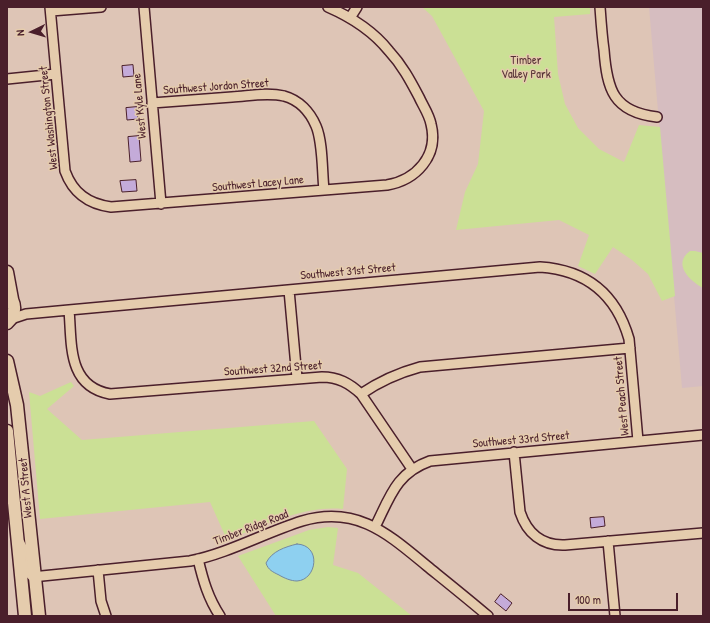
<!DOCTYPE html>
<html>
<head>
<meta charset="utf-8">
<style>
	body { margin:0 }
	#map { position:relative; width:710px; height:623px; overflow:hidden; background:#dec5b6; font-family:"Patrick Hand",sans-serif }
	canvas { display:block }
	.frame { position:absolute; inset:0; border:8px solid #4a1f2b; pointer-events:none }
	.north { position:absolute; left:12px; top:12px; width:40px; height:40px; -webkit-text-stroke:3px #e5ccad; paint-order:stroke; rotate:265deg; font-size:11px; font-weight:700; line-height:16px; text-align:center; color:#4a1f2b }
	.north::after { content:''; display:block; margin:auto; width:14px; height:18px; background:#4a1f2b; clip-path:polygon(50% 0,100% 100%,50% 72%,0 100%) }
	.scale { position:absolute; left:568px; top:593px; width:110px; height:18px; box-sizing:border-box; border:2px solid #4a1f2b; border-top:0; padding-left:5px; font-size:12px; line-height:14px; white-space:nowrap; color:#4a1f2b; -webkit-text-stroke:3px #e5ccad; paint-order:stroke }
</style>
</head>
<body>
<div id="map">
<canvas width="710" height="623"></canvas>
<div class="frame"></div>
<div class="north">N</div>
<div class="scale">100 m</div>
</div>
<script>
const ctx = document.querySelector('canvas').getContext('2d');
ctx.lineJoin = 'round';
function fillPath(path, color) { ctx.fillStyle = color; ctx.fill(path, 'evenodd'); }
function strokePath(path, color, width, dash) { ctx.strokeStyle = color; ctx.lineWidth = width; ctx.lineCap = dash ? 'butt' : 'round'; ctx.setLineDash(dash || []); ctx.stroke(path); }
function write(font, color, halo, rows, align = 'center') {
  ctx.font = font + ' "Patrick Hand",sans-serif'; ctx.lineWidth = 3; ctx.setLineDash([]); ctx.textBaseline = 'middle'; ctx.strokeStyle = halo; ctx.fillStyle = color; for (const [text, x, y, turn = 0] of rows) {
    ctx.save(); ctx.translate(x, y); ctx.rotate((+turn || 0) * Math.PI / 180); ctx.textAlign = isNaN(turn) ? turn : align; if (halo) ctx.strokeText(text, 0, 0); ctx.fillText(text, 0, 0); ctx.restore();
  }
}
const built = new Path2D(`
	M 649,7 L 703,7 L 703,386 L 682,388 Z`);
const green = new Path2D(`
	M 422,7 L 590,7 L 590,14 L 554,17 L 558,74 L 565,104 L 578,128 L 599,149 L 624,162 L 639,125 L 660,127 L 675,296 L 662,301 L 648,274 L 632,260 L 613,247 L 595,274 L 578,266 L 589,235 L 559,220 L 456,230 L 465,192 L 478,164 L 484,111 L 432,16 Z
	M 690,251 L 695,251 L 703,253 L 703,288 C 690,281 672,264 690,251 Z
	M 71,382 L 74,386 L 47,409 L 82,440 L 314,421 L 347,469 L 343,509 C 304,505 263,526 227,540 L 210,502 L 40,519 L 29,392 L 40,396 Z
	M 328,527 L 338,528 L 333,565 L 358,573 L 412,616 L 276,616 L 238,556 L 309,530 Z`);
const water = new Path2D(`
	M 297,544 C 322,545 317,580 297,581 C 291,581 284,578 279,575 C 273,572 268,570 266,563 C 272,551 285,547 297,544 Z`);
const building = new Path2D(`
	M 133,65 L 134,76 L 123,77 L 122,66 Z
	M 137,107 L 138,119 L 127,120 L 126,108 Z
	M 139,136 L 141,161 L 130,162 L 128,137 Z
	M 136,180 L 137,191 L 122,192 L 120,181 Z
	M 604,517 L 605,526 L 591,528 L 590,518 Z
	M 501,594 L 512,603 L 506,611 L 495,602 Z`);
const minor = new Path2D(`
	M 50,7 L 65,171 C 73,193 88,204 111,207 L 387,185 C 416,180 439,156 431,124 C 429,114 423,106 419,97 C 410,80 402,65 389,51 C 373,31 351,17 328,7
	M 144,7 L 161,204
	M 600,7 C 601,21 602,36 604,50 C 607,89 613,112 657,117
	M 51,11 L 101,7
	M 350,18 L 357,7
	M 7,79 L 56,74
	M 152,103 C 179,101 205,99 232,97 C 249,96 267,92 284,96 C 299,100 310,112 316,126 C 323,142 322,172 324,190
	M 289,290 L 297,378
	M 69,310 C 72,344 67,386 110,394 L 322,377 C 338,377 349,383 361,394 C 380,381 398,373 420,367 L 630,348
	M 11,319 L 26,314 L 69,310 L 540,267 C 586,270 616,294 629,339 L 638,441
	M 361,394 L 412,469
	M 514,452 L 520,512 C 527,533 542,546 565,545 L 703,533
	M 375,527 C 390,497 396,473 430,461 L 703,435
	M 608,541 L 615,616
	M 20,543 L 27,557 L 29,573 L 33,577 L 42,576 L 190,561 C 229,553 264,533 302,521 C 357,505 388,534 427,566 C 448,583 468,599 488,616
	M 198,559 C 203,580 208,598 220,616
	M 98,570 L 101,601 L 106,616`);
const major = new Path2D(`
	M 7,272 L 12,299
	M 7,293 C 16,302 17,314 7,323
	M 7,361 L 17,405 L 39,616
	M 7,431 L 25,616`);
const parkNames = [
	["Timber",526,61],
	["Valley Park",526,75]
];
const streetNames = [
	["Southwest Jordon Street",216,87,-4],
	["West Kyle Lane",140,106,-95],
	["West Washington Street",49,118,-96],
	["Southwest Lacey Lane",258,184,-5],
	["Southwest 31st Street",348,272,-5],
	["Southwest 32nd Street",273,369,-4],
	["West Peach Street",622,396,-95],
	["Southwest 33rd Street",521,440,-5],
	["West A Street",26,488,-95],
	["Timber Ridge Road",251,528,-21]
];
fillPath(built, '#d6bdc0');
fillPath(green, '#cbe095');
fillPath(water, '#8ed0f0');
strokePath(water, '#7389a1', 1);
fillPath(building, '#c4abd9');
strokePath(building, '#4a1f2b', 1);
strokePath(minor, '#4a1f2b', 12);
strokePath(major, '#4a1f2b', 15);
strokePath(minor, '#e5ccad', 9);
strokePath(major, '#e5ccad', 12);
write('12px', '#573236', '#e5ccad', parkNames);
write('12px', '#4a1f2b', '#e5ccad', streetNames);
</script>
</body>
</html>
